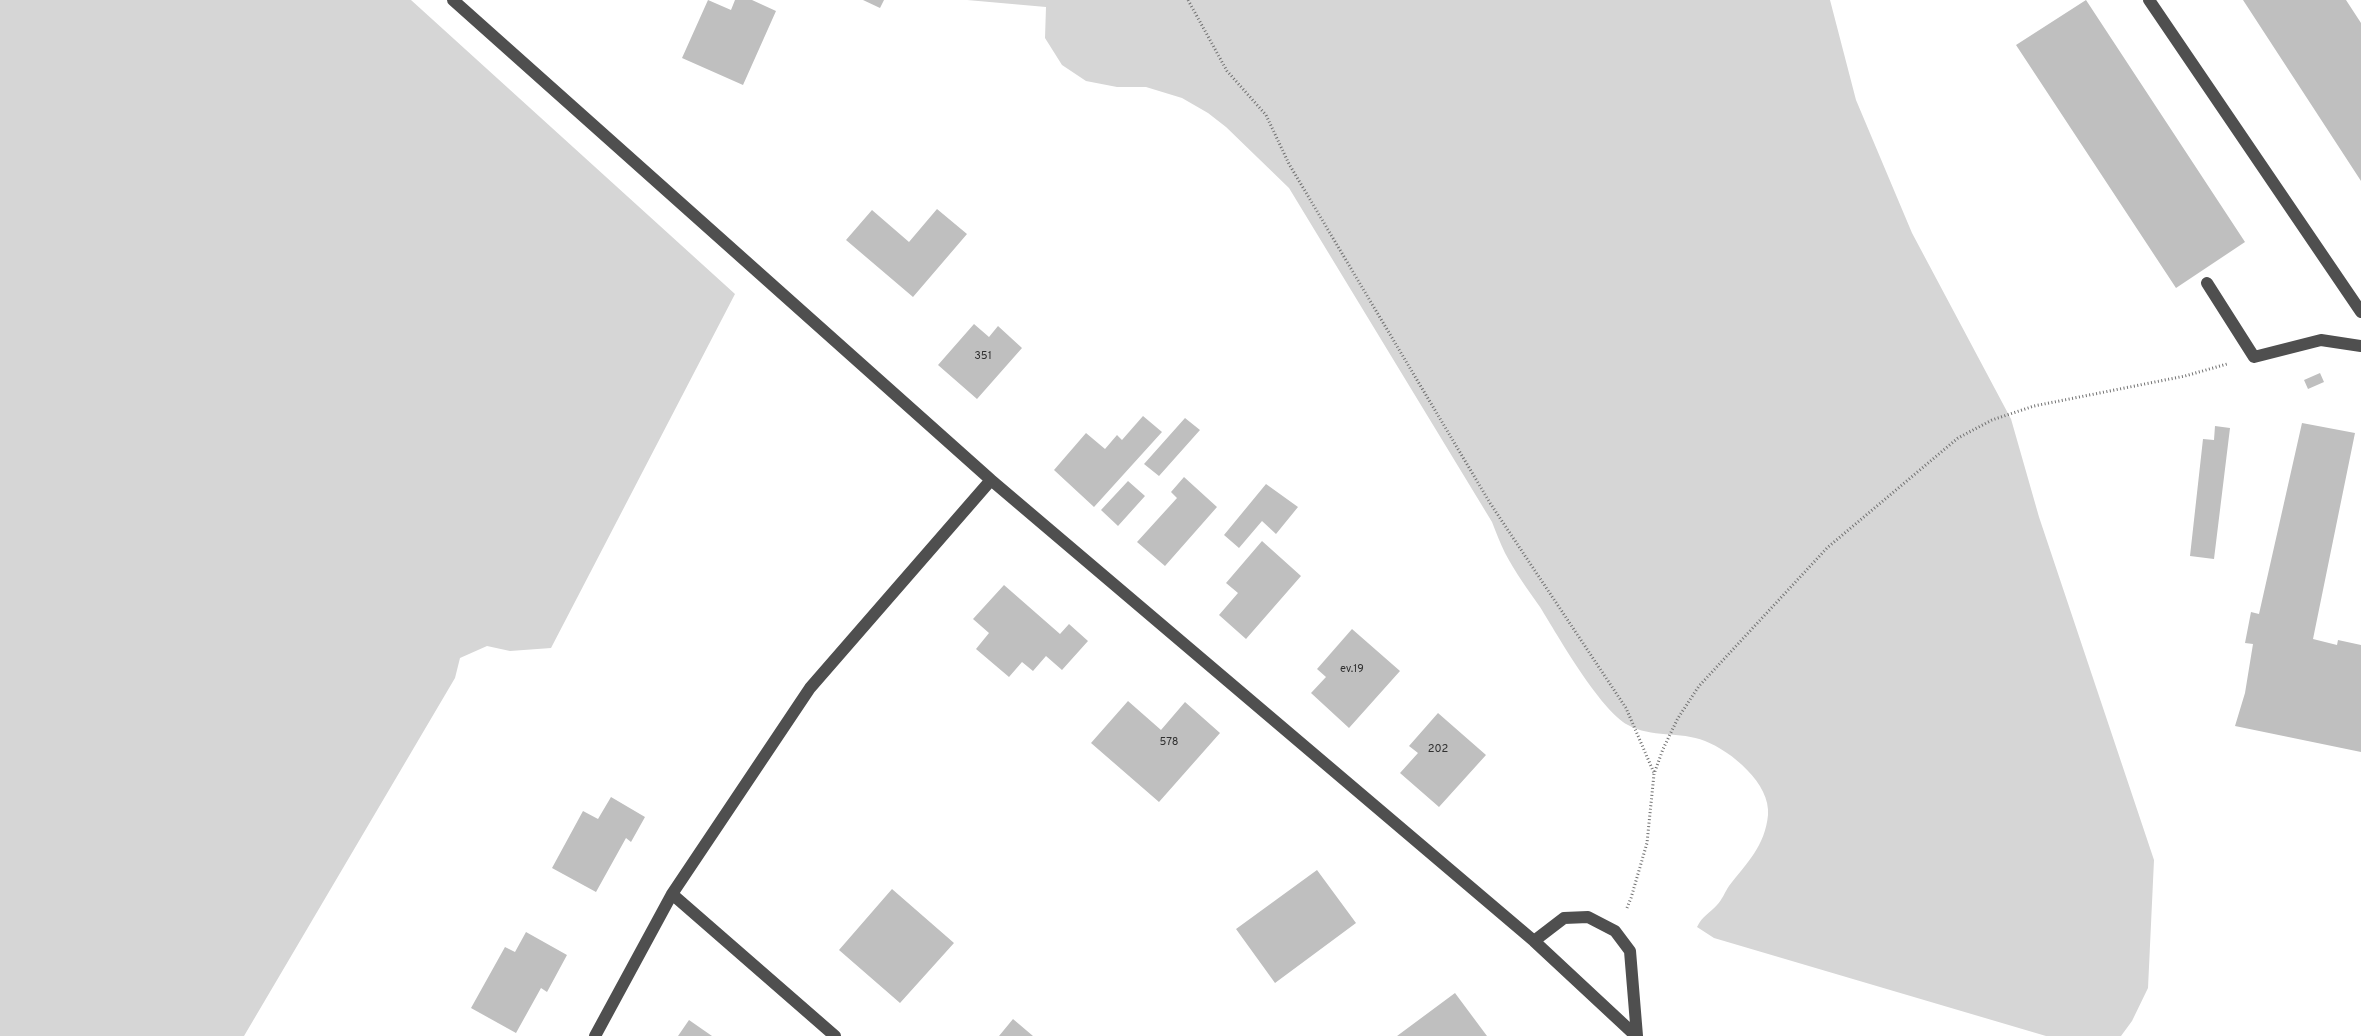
<!DOCTYPE html>
<html>
<head>
<meta charset="utf-8">
<style>
	body { margin:0 }
	canvas { display:block; background:#fff }
</style>
</head>
<body>
<canvas width="2361" height="1036"></canvas>
<script>
const ctx = document.querySelector('canvas').getContext('2d');
ctx.lineJoin = 'round';
function fillPath(path, color) { ctx.fillStyle = color; ctx.fill(path, 'evenodd'); }
function strokePath(path, color, width, dash) { ctx.strokeStyle = color; ctx.lineWidth = width; ctx.lineCap = dash ? 'butt' : 'round'; ctx.setLineDash(dash || []); ctx.stroke(path); }
function write(font, color, halo, rows, align = 'center') {
  ctx.font = font + ' Overpass,sans-serif'; ctx.lineWidth = 5; ctx.setLineDash([]); ctx.textBaseline = 'middle'; ctx.strokeStyle = halo; ctx.fillStyle = color; for (const [text, x, y, turn = 0] of rows) {
    ctx.save(); ctx.translate(x, y); ctx.rotate((+turn || 0) * Math.PI / 180); ctx.textAlign = isNaN(turn) ? turn : align; if (halo) ctx.strokeText(text, 0, 0); ctx.fillText(text, 0, 0); ctx.restore();
  }
}
const green = new Path2D(`
	M 0,0 L 411,0 L 735,294 L 551,648 L 510,651 L 487,646 L 460,658 L 455,678 L 244,1036 L 0,1036 Z
	M 967,0 L 1830,0 L 1856,100 L 1912,233 L 2011,419 L 2039,517 L 2154,860 L 2148,988 L 2132,1021 L 2121,1036 L 2046,1036 L 1714,938 L 1697,927 C 1703,915 1709,914 1717,905 C 1722,900 1725,892 1729,886 C 1747,863 1765,846 1768,815 C 1771,784 1731,751 1705,741 C 1680,731 1651,738 1628,725 C 1600,710 1558,636 1540,607 C 1528,590 1515,572 1505,553 C 1500,543 1496,532 1492,522 L 1289,188 L 1226,127 L 1208,113 L 1182,98 L 1146,87 L 1117,87 L 1086,81 L 1062,65 L 1045,38 L 1046,7 Z`);
const building = new Path2D(`
	M 708,0 L 731,10 L 735,0 L 752,0 L 776,11 L 743,85 L 682,58 Z
	M 863,0 L 884,0 L 880,8 Z
	M 2086,0 L 2245,242 L 2176,288 L 2016,45 Z
	M 2243,0 L 2346,0 L 2361,23 L 2361,181 Z
	M 937,209 L 967,234 L 913,297 L 846,240 L 872,210 L 909,242 Z
	M 974,324 L 989,337 L 998,326 L 1022,348 L 977,399 L 938,365 Z
	M 2320,373 L 2324,382 L 2308,389 L 2304,380 Z
	M 1143,416 L 1162,432 L 1094,507 L 1054,470 L 1086,433 L 1105,449 L 1117,435 L 1122,440 Z
	M 1185,418 L 1200,430 L 1159,476 L 1144,464 Z
	M 2302,423 L 2355,433 L 2313,639 L 2337,645 L 2338,640 L 2361,645 L 2361,752 L 2235,726 L 2245,693 L 2253,644 L 2245,643 L 2251,612 L 2259,614 Z
	M 2215,426 L 2230,428 L 2214,559 L 2190,556 L 2203,439 L 2214,440 Z
	M 1184,477 L 1217,507 L 1165,566 L 1137,542 L 1177,498 L 1171,492 Z
	M 1128,481 L 1145,496 L 1118,526 L 1101,510 Z
	M 1266,484 L 1298,507 L 1276,534 L 1262,521 L 1239,548 L 1224,535 Z
	M 1262,541 L 1301,576 L 1246,639 L 1219,615 L 1238,593 L 1226,583 Z
	M 1004,585 L 1060,634 L 1069,624 L 1088,641 L 1062,670 L 1046,656 L 1033,671 L 1022,662 L 1009,677 L 976,649 L 989,633 L 973,619 Z
	M 1352,629 L 1400,671 L 1349,728 L 1311,693 L 1326,677 L 1317,669 Z
	M 1128,701 L 1161,730 L 1185,702 L 1220,733 L 1159,802 L 1091,743 Z
	M 1438,713 L 1486,755 L 1439,807 L 1400,773 L 1418,753 L 1409,746 Z
	M 611,797 L 645,817 L 631,842 L 626,838 L 596,892 L 552,868 L 583,811 L 598,819 Z
	M 1317,870 L 1356,923 L 1275,983 L 1236,929 Z
	M 892,889 L 954,943 L 900,1003 L 839,950 Z
	M 526,932 L 567,955 L 547,992 L 541,988 L 516,1033 L 471,1008 L 505,947 L 515,952 Z
	M 1455,993 L 1487,1036 L 1397,1036 Z
	M 1013,1019 L 1033,1036 L 999,1036 Z
	M 689,1020 L 712,1036 L 678,1036 Z`);
const path = new Path2D(`
	M 1188,0 L 1227,71 L 1266,115 L 1289,164 L 1490,503 L 1626,708 L 1654,773
	M 1627,908 L 1631,898 L 1647,843 L 1654,774 L 1663,749 L 1678,718 L 1699,686 L 1827,548 L 1958,438 L 1992,420 L 2034,406 L 2185,376 L 2227,364`);
const minor = new Path2D(`
	M 453,0 L 991,480 L 1534,941 L 1636,1036
	M 2149,0 L 2361,312
	M 2207,283 L 2254,357 L 2321,340 L 2361,346
	M 672,894 L 835,1036
	M 1534,941 L 1564,918 L 1588,917 L 1615,931 L 1630,951 L 1637,1036
	M 595,1036 L 672,894 L 810,688 L 991,480`);
const numberNames = [
	["351",983,357],
	["ev.19",1352,670],
	["578",1169,743],
	["202",1438,750]
];
fillPath(green, '#d6d6d6');
fillPath(building, '#bfbfbf');
strokePath(path, '#717171', 3, [1, 2.5]);
strokePath(minor, '#4f4f4f', 12);
write('11px', '#303030', null, numberNames);
</script>
</body>
</html>
